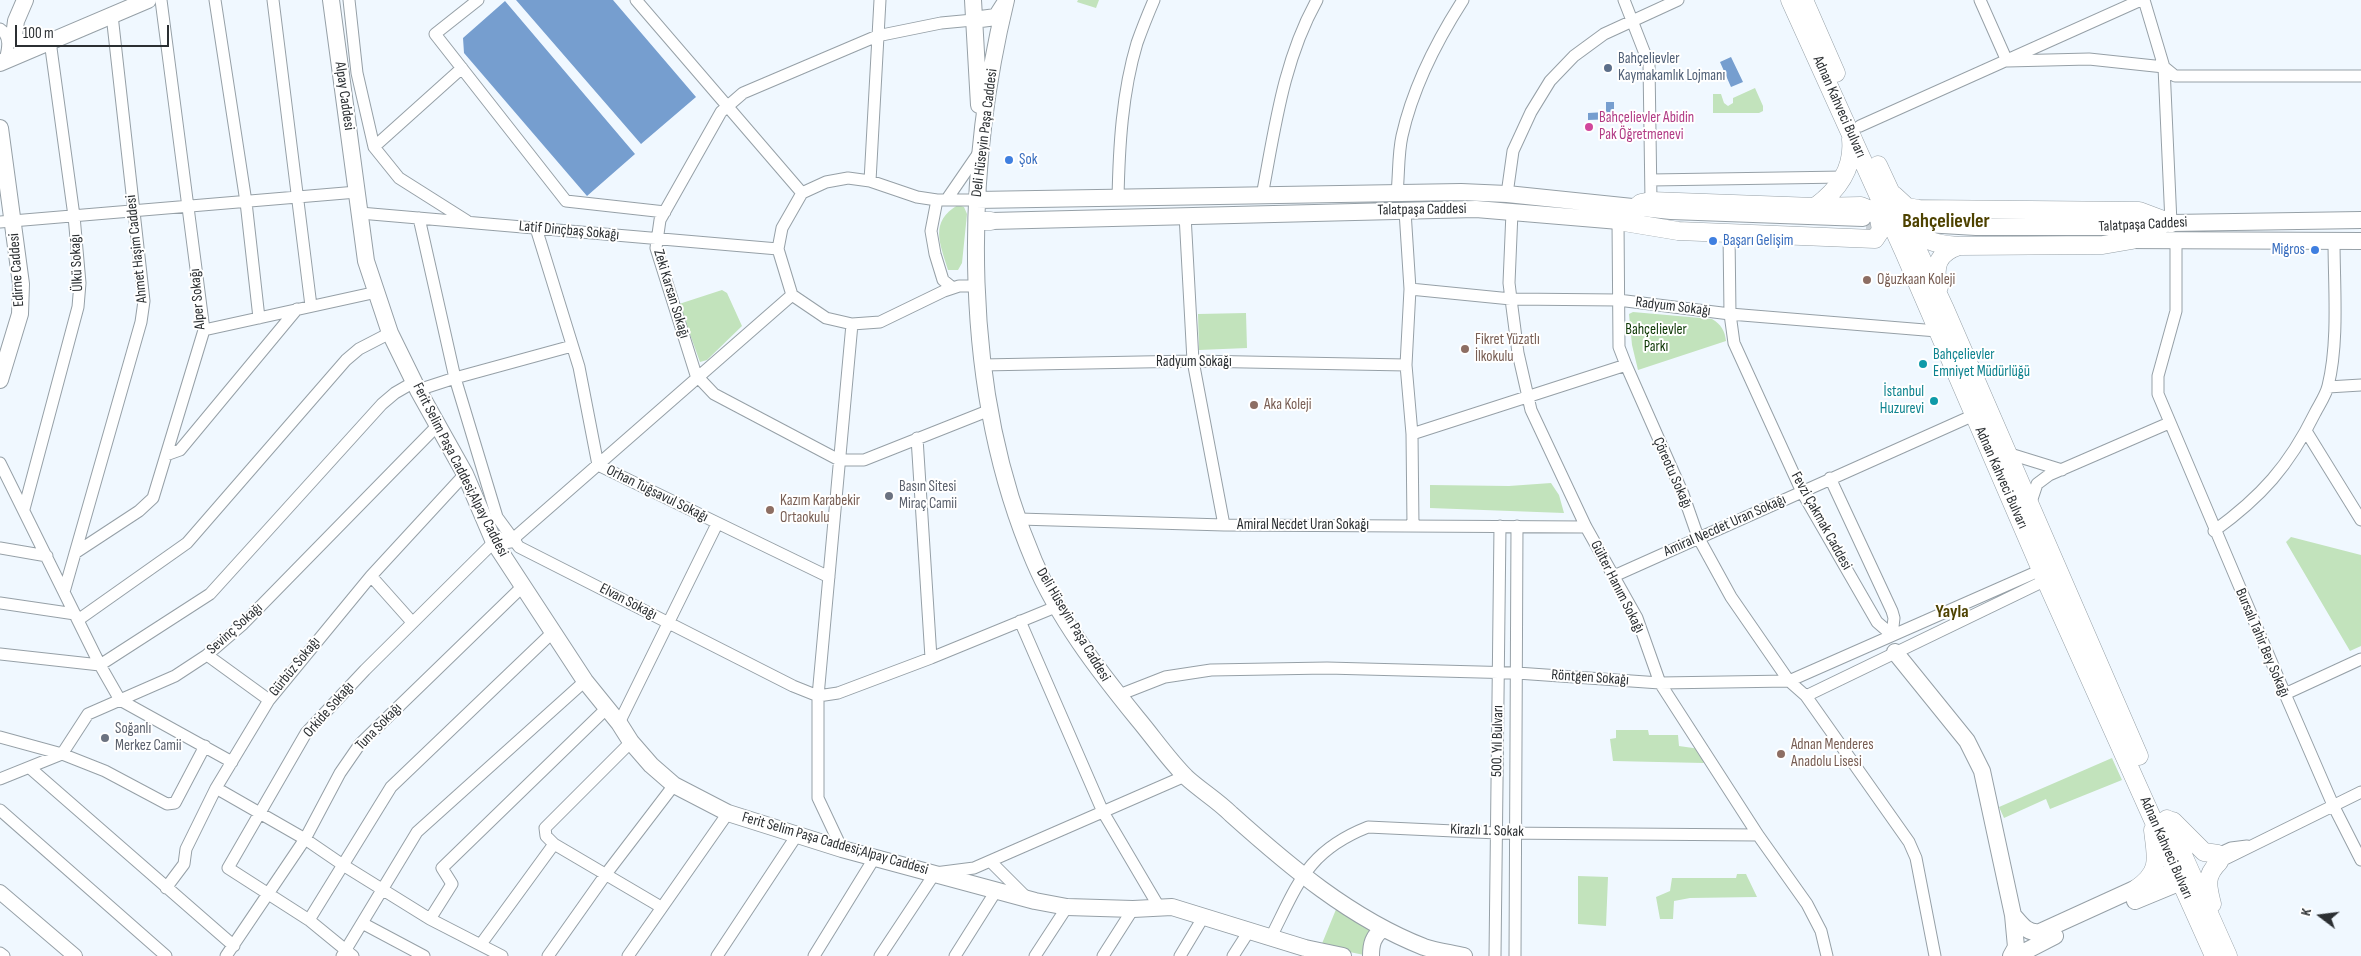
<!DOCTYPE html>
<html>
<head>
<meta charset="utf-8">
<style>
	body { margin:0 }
	#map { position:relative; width:2361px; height:956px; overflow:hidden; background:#f0f8ff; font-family:"Sofia Sans Condensed",sans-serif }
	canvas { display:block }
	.north { position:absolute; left:2296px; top:891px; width:50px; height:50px; -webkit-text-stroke:4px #fff; paint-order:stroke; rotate:285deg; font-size:14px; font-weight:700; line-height:20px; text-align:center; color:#2b2f32 }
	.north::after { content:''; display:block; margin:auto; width:18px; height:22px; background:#2b2f32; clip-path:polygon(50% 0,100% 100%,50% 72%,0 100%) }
	.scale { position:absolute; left:15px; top:25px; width:154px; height:22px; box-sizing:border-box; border:2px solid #2b2f32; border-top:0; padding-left:6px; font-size:15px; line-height:18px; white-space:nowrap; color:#2b2f32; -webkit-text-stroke:4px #fff; paint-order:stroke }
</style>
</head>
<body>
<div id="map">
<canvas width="2361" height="956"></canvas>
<div class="north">K</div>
<div class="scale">100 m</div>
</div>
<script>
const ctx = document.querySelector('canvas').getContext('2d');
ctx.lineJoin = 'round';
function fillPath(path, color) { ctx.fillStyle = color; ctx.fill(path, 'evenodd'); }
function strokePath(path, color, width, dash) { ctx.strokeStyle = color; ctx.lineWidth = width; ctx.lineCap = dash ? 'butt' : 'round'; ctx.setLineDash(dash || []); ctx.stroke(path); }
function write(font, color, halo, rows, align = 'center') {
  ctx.font = font + ' "Sofia Sans Condensed",sans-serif'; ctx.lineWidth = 4; ctx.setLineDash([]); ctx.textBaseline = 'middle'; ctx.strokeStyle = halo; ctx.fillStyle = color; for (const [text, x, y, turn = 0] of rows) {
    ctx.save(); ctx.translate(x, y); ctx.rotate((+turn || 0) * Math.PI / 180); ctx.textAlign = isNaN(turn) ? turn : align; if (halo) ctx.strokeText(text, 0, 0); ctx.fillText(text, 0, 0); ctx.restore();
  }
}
const green = new Path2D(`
	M 1078,0 L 1099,0 L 1096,8 L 1077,2 Z
	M 1755,88 L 1763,106 L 1763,111 L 1759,113 L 1713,113 L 1713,94 L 1721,94 L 1724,103 L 1728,106 L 1733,103 L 1733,98 Z
	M 958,205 L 964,207 L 967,214 L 962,263 L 958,270 L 948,270 C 940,243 929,222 958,205 Z
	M 722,290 L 727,293 L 742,326 L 707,360 L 700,362 L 679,304 Z
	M 1633,312 L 1712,319 C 1721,324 1725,331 1726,341 L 1638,370 L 1632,345 L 1629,314 Z
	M 1246,313 L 1247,348 L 1199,350 L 1198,314 Z
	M 1551,483 L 1559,495 L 1564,513 L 1430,508 L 1430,485 L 1509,486 Z
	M 2291,537 L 2361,555 L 2361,646 L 2350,651 L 2286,542 Z
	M 1616,730 L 1648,730 L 1649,735 L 1678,735 L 1679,746 L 1700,749 L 1704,763 L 1613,761 L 1610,739 L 1616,738 Z
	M 2112,758 L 2122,780 L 2050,809 L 2046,799 L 2004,818 L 1999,807 Z
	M 1737,874 L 1746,874 L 1757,897 L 1690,898 L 1674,901 L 1673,919 L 1660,919 L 1656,897 L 1670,891 L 1672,878 L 1736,878 Z
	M 1578,876 L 1608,877 L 1606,926 L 1578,924 Z
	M 1337,907 L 1370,927 L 1364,955 L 1321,946 Z`);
const water = new Path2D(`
	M 516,0 L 613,0 L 696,97 L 641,144 Z
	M 505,1 L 635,154 L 587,196 L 464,53 L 463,38 Z
	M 1731,57 L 1743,82 L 1731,87 L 1720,62 Z
	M 1606,102 L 1614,102 L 1614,119 L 1588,120 L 1588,113 L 1606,112 Z`);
const secondaryTunnel = new Path2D(`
	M 1866,228 L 1893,231`);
const minor = new Path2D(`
	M 215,0 L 246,202 L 259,318
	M 273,0 L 311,306
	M 349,0 L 357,73 L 374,147 L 399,178 L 467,221
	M 478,0 L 435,34 L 566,201 L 665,212
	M 636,0 L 802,193
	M 1624,0 L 1649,64 L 1651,201
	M 1980,0 L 2007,61
	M 2144,0 L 2164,67 L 2171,223
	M 973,20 L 941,23 L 877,36 L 743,93 L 721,112 L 660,220 L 656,248 L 696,375 L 714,394 L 839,460 L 864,460 L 990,410
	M 0,29 C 11,36 8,49 5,60
	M 2007,61 L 2089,59 L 2164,67 L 2175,76 L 2361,76
	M 1860,126 L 2141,0
	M 374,147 L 462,68
	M 1651,180 L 1844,177
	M 870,181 L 880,0
	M 1397,193 C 1399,174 1398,154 1402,136 C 1413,87 1436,42 1463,0
	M 1507,194 L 1513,151 L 1531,112 L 1550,81 L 1574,56 L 1604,34 L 1678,0
	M 1262,196 C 1275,128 1283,61 1317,0
	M 947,199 L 980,151
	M 1118,199 C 1119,147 1122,93 1137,43 C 1142,29 1148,14 1154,0
	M 937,200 L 931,231 L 935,254 L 943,280 L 953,288
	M 976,200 L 937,200 L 917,197 L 870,181 L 848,178 L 826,182 L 802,193 L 782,228 L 778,249 L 792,295 L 826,318 L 852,324 L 880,322 L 944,291 L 959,286 L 978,286
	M 1405,211 L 1410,289 L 1406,365 L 1412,434 L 1413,526
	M 1512,212 L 1509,283 L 1511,299 L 1518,353 L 1531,410 L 1586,527 L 1637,618 L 1660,683 L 1758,835 L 1807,904 L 1821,931 L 1827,956
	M 360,213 L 778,249
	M 1185,215 L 1193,361 L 1224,525
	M 419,218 L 455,378 L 497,517 L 519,547 L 793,686 L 818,696 L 838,693 L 931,658 L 1058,606
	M 1618,221 L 1619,347 L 1626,365 L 1683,494 L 1698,537 L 1731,597 L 1789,681 L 1806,696 L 1909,842 L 1916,858 L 1935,956
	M 0,222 L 357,192
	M 536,228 L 579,367 L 598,465 L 829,577
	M 1729,234 L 1730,314 L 1734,343 L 1802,492 L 1877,622 L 1892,635
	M 2176,239 L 2176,311 L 2158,376 L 2158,394 L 2285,694 L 2333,805 L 2361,860
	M 1410,289 L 1511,299 L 1618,300 L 1730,314 L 1937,331
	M 204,330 L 377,292
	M 982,365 L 1193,361 L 1406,365
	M 2328,387 L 2361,385
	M 418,390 L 455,378 L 572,346
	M 2306,431 L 2361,520
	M 1412,434 L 1626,365
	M 917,438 L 931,658
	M 2007,453 L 2062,470
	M 166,455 L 180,450 L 297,309
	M 0,463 L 100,665 L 120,700
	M 1830,478 L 1892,611 L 1894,618 L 1892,635
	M 2030,505 L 2037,484 L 2049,475 L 2169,423
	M 24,509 L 78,307 L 80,283 L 74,216 L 50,41
	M 1019,519 L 1224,525 L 1586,527
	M 2214,531 C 2261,497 2289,466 2315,413 C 2319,405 2326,395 2328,386 C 2339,342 2334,286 2334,241
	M 513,539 L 792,295
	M 0,548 L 47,556
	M 75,553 L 139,511 L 153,498 L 204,330 L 161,0
	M 371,576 L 412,622
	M 1614,576 L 1974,415
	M 64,592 L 141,322 L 144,301 L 112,15
	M 0,603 L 75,614
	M 78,620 L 187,543 L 346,360 L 359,349 L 390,333
	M 1020,621 L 1103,812 L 1159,907
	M 0,654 L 100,665 L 210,594 L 382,404 L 395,393 L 414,382
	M 207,655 L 269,700
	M 2285,694 L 2361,659
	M 1119,695 L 1165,677 L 1211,670 L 1327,668 L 1517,673 L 1660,683 L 1789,681 L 2041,570
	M 1806,696 L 2046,580
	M 120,700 L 232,762
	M 619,723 L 717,524
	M 0,737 L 62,754 L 105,771 L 167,804 L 175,803 L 205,746
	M 631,742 L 545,828 L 546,836 L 554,844 L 661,907
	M 30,768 L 234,946
	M 0,779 L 62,754 L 88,714 L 175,676 L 207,655 L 243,624 L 437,426
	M 216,788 L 305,839 L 343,865 L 430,919 L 502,956
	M 0,810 L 166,956
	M 842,849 L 818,798 L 818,696 L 852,324
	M 2218,854 L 2231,848 L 2247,846
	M 990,861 L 1028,899
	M 2219,862 L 2361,792
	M 166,888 L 184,864 L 186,849 L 216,788 L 269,700 L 371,576 L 465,474
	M 430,919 L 452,884 L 442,868 L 607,708
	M 309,920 L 391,787 L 553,632
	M 362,923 L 424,956
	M 1271,937 C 1298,884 1307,851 1368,827 L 1497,833 L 1758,835
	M 481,944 L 554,844
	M 0,953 L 4,956
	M 226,956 L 305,839 L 340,773 L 360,744 L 523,586
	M 342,956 L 417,832 L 585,681
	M 353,956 L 309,920 L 228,868 L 306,733 L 365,670 L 494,542
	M 548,956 L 606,874 L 674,785
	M 628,956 L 728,813
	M 717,956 L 797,835
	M 814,956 L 875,857
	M 880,956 L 935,873 L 974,868 L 1185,776
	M 955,956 L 996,891
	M 1035,956 L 1067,907
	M 1103,956 L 1133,909
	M 1180,956 L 1204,916
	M 1233,956 L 1249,931
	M 1495,956 L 1500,526
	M 1515,956 L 1517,526`);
const tertiary = new Path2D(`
	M 0,892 L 75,956`);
const secondary = new Path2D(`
	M 25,0 L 16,21 L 14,36 L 16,40 L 36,47
	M 331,0 L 366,261 L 390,333 L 418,390 L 465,474 L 494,542 L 585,681 L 619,723 L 631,742 L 651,765 L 674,785 L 728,813 L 842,849 L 1035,901 L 1067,907 L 1133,909 L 1172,907 L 1305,948 L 1343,956
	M 973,0 L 979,105
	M 1006,0 C 963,177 961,390 1034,561 C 1058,618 1098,670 1137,718 C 1153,737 1168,759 1186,777 C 1200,790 1217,800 1231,814 C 1289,866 1350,918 1424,947 C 1436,951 1451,953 1464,956
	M 973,20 L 996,17 L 1005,3
	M 0,63 L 148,0
	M 0,128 L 21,284 L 20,314 L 0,380
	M 976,200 L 1461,192 L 1507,194 L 1671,211 L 1863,218
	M 991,221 L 1476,209 L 1631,222
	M 1925,224 L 1976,227 L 2152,227 L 2171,223 L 2361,220
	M 2119,240 L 2361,241
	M 494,542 L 513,539
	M 1895,652 L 1967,741 L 1982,771 L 2013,915 L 2016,947 L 2011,956
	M 2135,901 L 2181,882
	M 2013,915 C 2021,924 2027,934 2040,932 L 2176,870
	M 1371,956 C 1371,944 1373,936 1383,929
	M 2016,956 L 2055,936`);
const primary = new Path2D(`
	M 1790,0 L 1904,252 L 2041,570 L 2214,956
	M 1804,0 L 1836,73
	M 1878,165 L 1945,309 L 2139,756
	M 1894,195 L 1907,207 L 1919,209 L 2139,211 L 2171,223
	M 1815,207 C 1838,190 1854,169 1851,139
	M 978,221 L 991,221
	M 1618,221 L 1678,231 L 1875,239 L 1881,230 L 1879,218 L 1871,210 L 1861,206 L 1815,207 L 1651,201 L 1641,203 L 1635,208
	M 1916,222 C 1923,245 1939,244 1959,246
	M 1939,287 C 1933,266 1938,253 1959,246 L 2103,245 L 2132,240
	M 2167,819 L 2228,956
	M 2173,821 L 2204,852 L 2218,854
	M 2136,889 C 2162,871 2156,858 2153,830
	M 2212,904 C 2207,885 2205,876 2219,862`);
const markers = [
	[1608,68,5,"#5c6f8a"],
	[1589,127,5,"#d1479c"],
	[1009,160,5,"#3f7fe0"],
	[1713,241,5,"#3f7fe0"],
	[2315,250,5,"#3f7fe0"],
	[1867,280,5,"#8d6e63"],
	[1465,349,5,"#8d6e63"],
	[1923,364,5,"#0f9aa8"],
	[1934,401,5,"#0f9aa8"],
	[1254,405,5,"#8d6e63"],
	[889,496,5,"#6b7280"],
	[770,510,5,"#8d6e63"],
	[105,738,5,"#6b7280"],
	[1781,754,5,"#8d6e63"]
];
const serviceNames = [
	["Bahçelievler",1618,59],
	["Kaymakamlık Lojmanı",1618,76]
];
const streetNames = [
	["Alpay Caddesi",344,96,82],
	["Adnan Kahveci Bulvarı",1839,107,66],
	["Deli Hüseyin Paşa Caddesi",985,133,-83],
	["Talatpaşa Caddesi",1422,210,-1],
	["Talatpaşa Caddesi",2143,225,-3],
	["Latif Dinçbaş Sokağı",569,231,5],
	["Ahmet Haşim Caddesi",137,249,-96],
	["Ülkü Sokağı",77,263,-93],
	["Edirne Caddesi",17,270,-94],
	["Zeki Karsan Sokağı",671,294,73],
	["Alper Sokağı",198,299,-95],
	["Radyum Sokağı",1673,307,7],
	["Radyum Sokağı",1194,362],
	["Ferit Selim Paşa Caddesi;Alpay Caddesi",460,470,63],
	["Çöreotu Sokağı",1672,473,66],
	["Adnan Kahveci Bulvarı",2001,478,66],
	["Orhan Tuğsavul Sokağı",657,494,26],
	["Fevzi Çakmak Caddesi",1821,521,61],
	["Amiral Necdet Uran Sokağı",1303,525],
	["Amiral Necdet Uran Sokağı",1725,526,-24],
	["Gülter Hanım Sokağı",1617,587,63],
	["Elvan Sokağı",628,602,27],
	["Deli Hüseyin Paşa Caddesi",1073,625,59],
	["Sevinç Sokağı",235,629,-42],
	["Bursalı Tahir Bey Sokağı",2262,643,67],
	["Gürbüz Sokağı",295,667,-51],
	["Röntgen Sokağı",1590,678,4],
	["Orkide Sokağı",329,710,-49],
	["Tuna Sokağı",379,727,-46],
	["500. Yıl Bulvarı",1498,741,-89],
	["Kirazlı 1. Sokak",1487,831,2],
	["Ferit Selim Paşa Caddesi;Alpay Caddesi",835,844,16],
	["Adnan Kahveci Bulvarı",2166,848,66]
];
const hotelNames = [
	["Bahçelievler Abidin",1599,118],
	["Pak Öğretmenevi",1599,135]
];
const shopNames = [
	["Şok",1019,160],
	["Başarı Gelişim",1723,241],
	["Migros",2305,250,"right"]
];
const educationNames = [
	["Oğuzkaan Koleji",1877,280],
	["Fikret Yüzatlı",1475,340],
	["İlkokulu",1475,357],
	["Aka Koleji",1264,405],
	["Kazım Karabekir",780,501],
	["Ortaokulu",780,518],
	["Adnan Menderes",1791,745],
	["Anadolu Lisesi",1791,762]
];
const parkNames = [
	["Bahçelievler",1656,330],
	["Parkı",1656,347]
];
const cultureNames = [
	["Bahçelievler",1933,355],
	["Emniyet Müdürlüğü",1933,372],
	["İstanbul",1924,392,"right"],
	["Huzurevi",1924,409,"right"]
];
const worshipNames = [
	["Basın Sitesi",899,487],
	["Miraç Camii",899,504],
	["Soğanlı",115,729],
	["Merkez Camii",115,746]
];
const quarterNames = [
	["Yayla",1952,612]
];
const districtNames = [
	["Bahçelievler",1946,222]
];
fillPath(green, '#c2e3bc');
fillPath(water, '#769ecf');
strokePath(secondaryTunnel, '#c9d0d6', 16, [16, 8]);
strokePath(minor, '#96a0a7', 13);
strokePath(tertiary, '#96a0a7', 16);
strokePath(secondary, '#96a0a7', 18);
strokePath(primary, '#96a0a7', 19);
strokePath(minor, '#fff', 11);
strokePath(tertiary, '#fff', 14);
strokePath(secondary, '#fff', 16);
strokePath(primary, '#fff', 18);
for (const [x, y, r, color] of markers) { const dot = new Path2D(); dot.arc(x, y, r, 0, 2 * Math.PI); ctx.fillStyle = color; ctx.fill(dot); strokePath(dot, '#fff', 2); }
write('15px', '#4e5e75', '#fff', serviceNames, 'left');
write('15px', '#2b2f32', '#fff', streetNames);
write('15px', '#b23c85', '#fff', hotelNames, 'left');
write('15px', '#366cbe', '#fff', shopNames, 'left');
write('15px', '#785e54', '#fff', educationNames, 'left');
write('15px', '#0b3602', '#fff', parkNames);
write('15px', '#0d838f', '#fff', cultureNames, 'left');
write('15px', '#5b616d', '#fff', worshipNames, 'left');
write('bold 18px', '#4e4200', '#fff', quarterNames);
write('bold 20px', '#4e4200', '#fff', districtNames);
</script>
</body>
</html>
